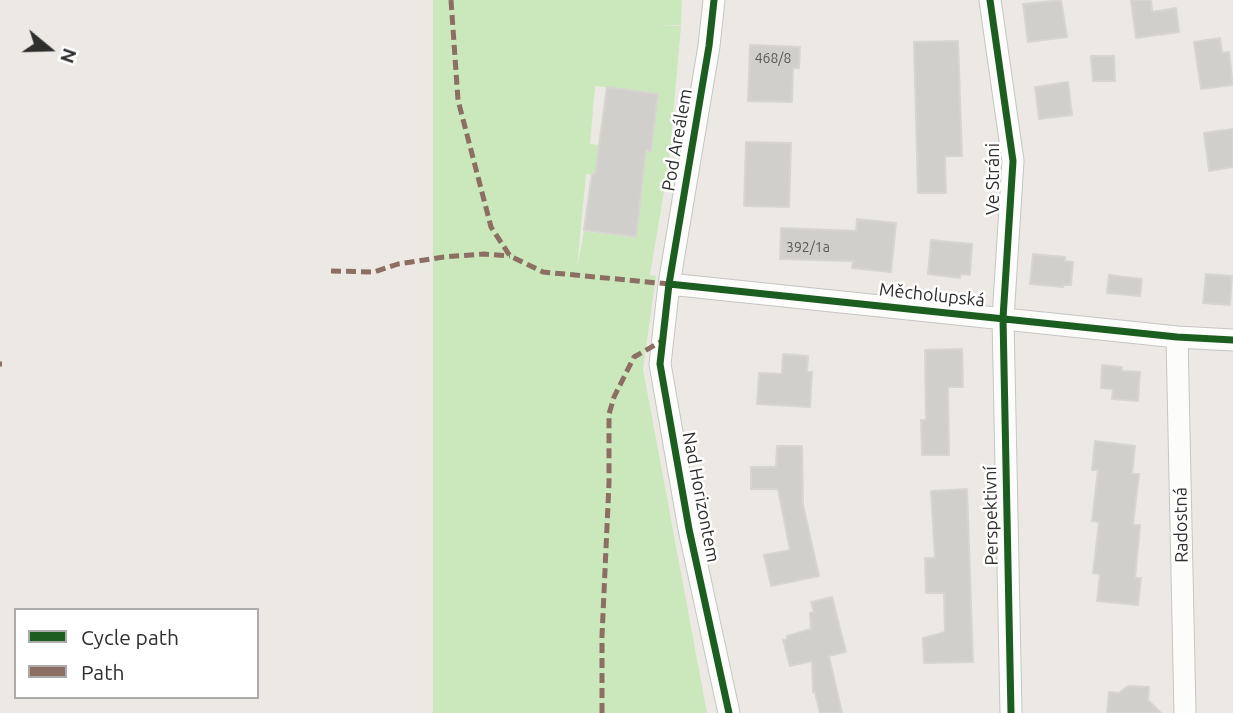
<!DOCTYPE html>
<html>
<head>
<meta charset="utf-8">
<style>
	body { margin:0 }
	#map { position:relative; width:1233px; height:713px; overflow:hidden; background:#ece9e4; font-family:Ubuntu,sans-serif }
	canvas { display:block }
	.legend { position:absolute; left:14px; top:608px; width:245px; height:91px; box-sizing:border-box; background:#fff; border:2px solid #ababab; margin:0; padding:9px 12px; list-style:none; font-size:21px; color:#2e2e2e }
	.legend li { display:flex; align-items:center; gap:14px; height:35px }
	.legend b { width:35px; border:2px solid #ababab }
	.north { position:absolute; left:14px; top:14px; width:70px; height:70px; -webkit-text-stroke:5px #fff; paint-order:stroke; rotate:109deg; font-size:19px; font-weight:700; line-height:28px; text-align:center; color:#2e2e2e }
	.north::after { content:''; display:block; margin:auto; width:24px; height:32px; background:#2e2e2e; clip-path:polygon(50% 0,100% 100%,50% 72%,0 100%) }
</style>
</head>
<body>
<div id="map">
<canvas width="1233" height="713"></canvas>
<ul class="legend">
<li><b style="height:9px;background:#1b5e20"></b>Cycle path</li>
<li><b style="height:9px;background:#8d6e63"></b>Path</li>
</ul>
<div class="north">N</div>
</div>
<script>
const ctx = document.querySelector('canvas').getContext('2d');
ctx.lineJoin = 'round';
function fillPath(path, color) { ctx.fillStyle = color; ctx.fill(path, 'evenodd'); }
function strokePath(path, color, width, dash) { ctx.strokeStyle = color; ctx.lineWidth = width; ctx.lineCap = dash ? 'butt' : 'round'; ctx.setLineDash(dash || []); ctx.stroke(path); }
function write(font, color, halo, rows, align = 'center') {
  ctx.font = font + ' Ubuntu,sans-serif'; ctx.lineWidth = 5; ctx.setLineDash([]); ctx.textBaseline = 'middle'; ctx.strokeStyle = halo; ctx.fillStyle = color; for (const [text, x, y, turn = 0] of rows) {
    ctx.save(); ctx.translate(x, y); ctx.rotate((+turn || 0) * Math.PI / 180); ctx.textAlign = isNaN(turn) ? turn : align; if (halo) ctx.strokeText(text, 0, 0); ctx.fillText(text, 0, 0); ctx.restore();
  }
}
const green = new Path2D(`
	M 433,0 L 682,0 L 681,25 L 656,25 L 681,26 L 669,162 L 650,275 L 656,276 L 643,369 L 707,713 L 433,713 ZM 595,86 L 658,94 L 650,151 L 590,144 ZM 586,174 L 643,180 L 636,238 L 584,231 L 577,268 Z`);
const building = new Path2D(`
	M 1061,0 L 1067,37 L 1028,42 L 1023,4 Z
	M 1131,0 L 1151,0 L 1152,12 L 1176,8 L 1179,32 L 1136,38 Z
	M 1220,38 L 1222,53 L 1229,52 L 1233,85 L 1201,89 L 1194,42 Z
	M 958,41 L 962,156 L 945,156 L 946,193 L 918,193 L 914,42 Z
	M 750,45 L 800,47 L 799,68 L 793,68 L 792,102 L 748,101 Z
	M 1091,56 L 1114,56 L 1115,81 L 1093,81 Z
	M 1068,82 L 1072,115 L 1039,119 L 1035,87 Z
	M 607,87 L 658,94 L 651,151 L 646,150 L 636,237 L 584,230 L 592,174 L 595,174 Z
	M 1233,129 L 1233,167 L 1209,171 L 1204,133 Z
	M 746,142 L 791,143 L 789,207 L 744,206 Z
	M 857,219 L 896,223 L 891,272 L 852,268 L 853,261 L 780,259 L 781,228 L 856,231 Z
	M 931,240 L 972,244 L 970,275 L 961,274 L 960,278 L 928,274 Z
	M 1033,254 L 1065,257 L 1065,261 L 1073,262 L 1071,285 L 1063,285 L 1063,287 L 1030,284 Z
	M 1206,274 L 1232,276 L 1230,305 L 1203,303 Z
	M 1109,275 L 1142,279 L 1140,296 L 1107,293 Z
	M 962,349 L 963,387 L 948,387 L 949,455 L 922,455 L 921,420 L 926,420 L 925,350 Z
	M 783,354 L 808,356 L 807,372 L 812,372 L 810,407 L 757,404 L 759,373 L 782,374 Z
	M 1102,365 L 1122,367 L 1122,371 L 1140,372 L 1138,401 L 1112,399 L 1113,389 L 1101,388 Z
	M 1095,441 L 1135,446 L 1132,474 L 1139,474 L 1133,525 L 1140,525 L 1135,578 L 1141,578 L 1138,605 L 1097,601 L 1100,574 L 1093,573 L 1099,522 L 1092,521 L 1098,470 L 1092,470 Z
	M 777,446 L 802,446 L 803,505 L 819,576 L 771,586 L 764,555 L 790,550 L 778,489 L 751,489 L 751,467 L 776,467 Z
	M 967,489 L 973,662 L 924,663 L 923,638 L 945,632 L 944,593 L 926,593 L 925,558 L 935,558 L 931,491 Z
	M 832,597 L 846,652 L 829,656 L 842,713 L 820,713 L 815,692 L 813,692 L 812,661 L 790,666 L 783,640 L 787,639 L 787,636 L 811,629 L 810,613 L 814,612 L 811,602 Z
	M 1128,686 L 1149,687 L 1148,700 L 1161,713 L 1107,713 L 1109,692 L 1119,693 Z`);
const street = new Path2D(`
	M 714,0 L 709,46 L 669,284 L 660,364 L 689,529 L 729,713
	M 990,0 L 1013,161 L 1003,318 L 1011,713
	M 669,284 L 1177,337 L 1233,340
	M 1177,337 L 1185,713`);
const quiet = new Path2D(`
	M 451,0 L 458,100 L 491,227 L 510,256 L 543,272 L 669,284
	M 331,271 L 374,272 L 398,264 L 444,257 L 484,254 L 510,256
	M 0,364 L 2,364
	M 602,713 L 602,636 L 609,483 L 609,414 L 614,397 L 634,357 L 662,341`);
const cycleway = new Path2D(`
	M 714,0 L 709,46 L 669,284 L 660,364 L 689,529 L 729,713
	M 990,0 L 1013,161 L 1003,318 L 1011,713
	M 669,284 L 1177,337 L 1233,340`);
const numberNames = [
	["468/8",773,58],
	["392/1a",808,247]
];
const streetNames = [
	["Pod Areálem",677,140,-80],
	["Ve Stráni",993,179,-90],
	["Měcholupská",932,295,6],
	["Nad Horizontem",701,497,79],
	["Perspektivní",991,516,-91],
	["Radostná",1181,525,-91]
];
fillPath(green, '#cae8bc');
fillPath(building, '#d1cfcb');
strokePath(building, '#d7d5d0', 2);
strokePath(street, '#c6c5c5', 23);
strokePath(street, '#fcfcfb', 21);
strokePath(quiet, '#8d6e63', 5, [10, 5]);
strokePath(cycleway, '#1b5e20', 7);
write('14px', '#585857', null, numberNames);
write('18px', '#2e2e2e', '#fff', streetNames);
</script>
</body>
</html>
